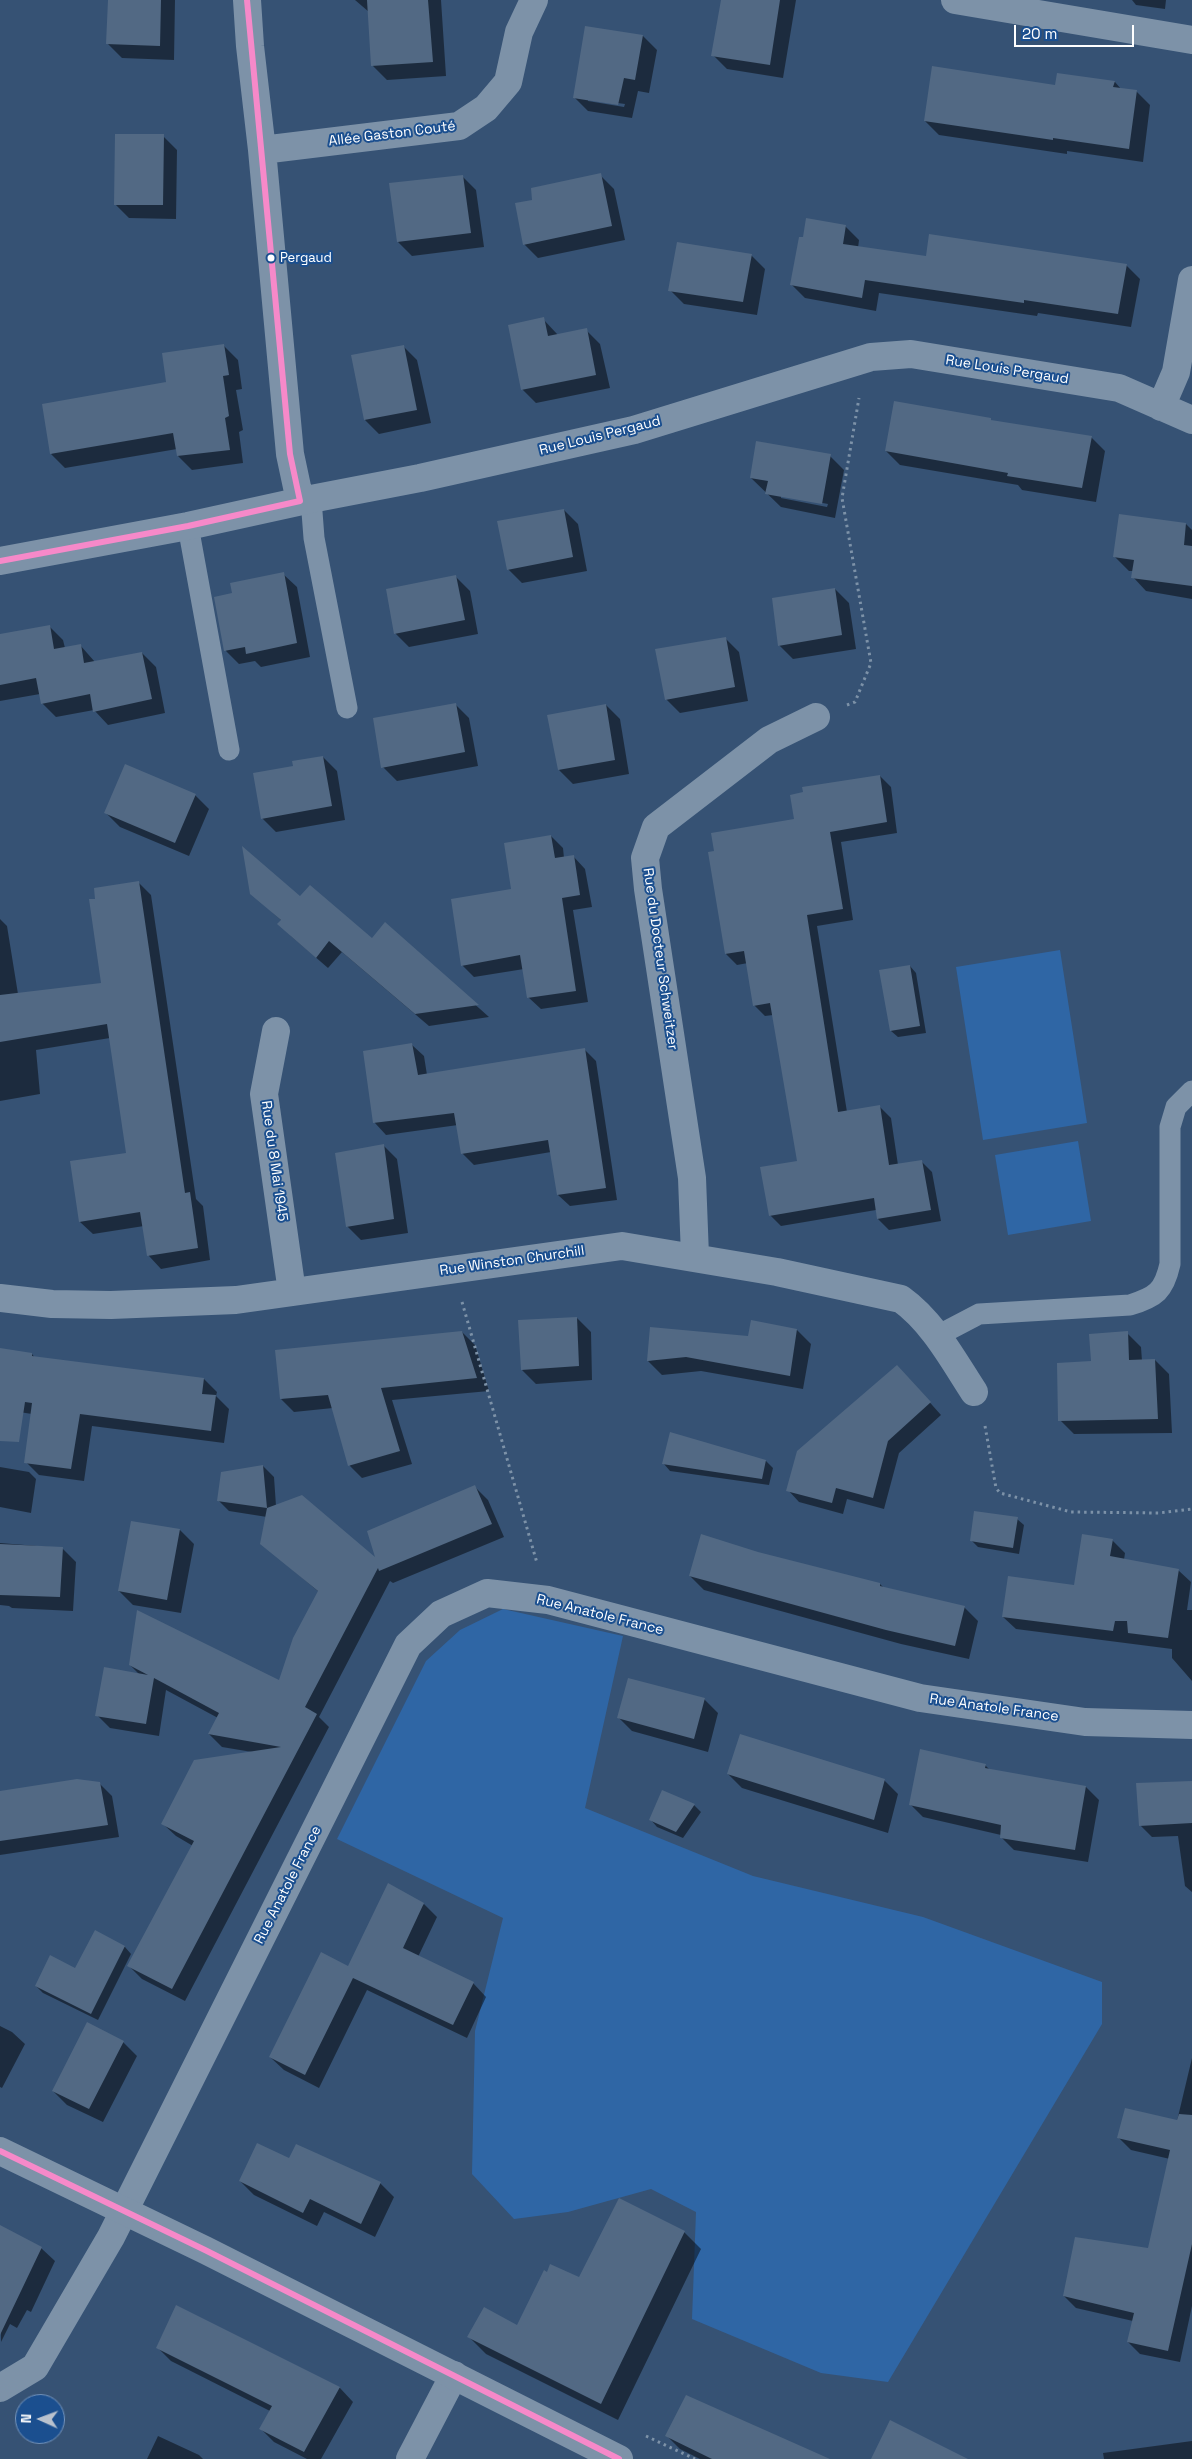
<!DOCTYPE html>
<html>
<head>
<meta charset="utf-8">
<style>
	body { margin:0 }
	#map { position:relative; width:1192px; height:2459px; overflow:hidden; background:#365274; font-family:"Space Grotesk",sans-serif }
	canvas { display:block }
	.north { position:absolute; left:15px; top:2394px; width:50px; height:50px; box-sizing:border-box; background:#1b4f8f; border:1px solid #7695bc; border-radius:50%; rotate:272deg; font-size:14px; font-weight:700; line-height:20px; text-align:center; color:#fff }
	.north::after { content:''; display:block; margin:auto; width:18px; height:22px; background:#b9c2ce; clip-path:polygon(50% 0,100% 100%,50% 72%,0 100%) }
	.scale { position:absolute; left:1014px; top:25px; width:120px; height:22px; box-sizing:border-box; border:2px solid #fff; border-top:0; padding-left:6px; font-size:15px; line-height:18px; white-space:nowrap; color:#fff; -webkit-text-stroke:4px #1b4f8f; paint-order:stroke }
</style>
</head>
<body>
<div id="map">
<canvas width="1192" height="2459"></canvas>
<div class="north">N</div>
<div class="scale">20 m</div>
</div>
<script>
const ctx = document.querySelector('canvas').getContext('2d');
ctx.lineJoin = 'round';
function fillPath(path, color) { ctx.fillStyle = color; ctx.fill(path, 'evenodd'); }
function strokePath(path, color, width, dash) { ctx.strokeStyle = color; ctx.lineWidth = width; ctx.lineCap = dash ? 'butt' : 'round'; ctx.setLineDash(dash || []); ctx.stroke(path); }
function write(font, color, halo, rows, align = 'center') {
  ctx.font = font + ' "Space Grotesk",sans-serif'; ctx.lineWidth = 4; ctx.setLineDash([]); ctx.textBaseline = 'middle'; ctx.strokeStyle = halo; ctx.fillStyle = color; for (const [text, x, y, turn = 0] of rows) {
    ctx.save(); ctx.translate(x, y); ctx.rotate((+turn || 0) * Math.PI / 180); ctx.textAlign = isNaN(turn) ? turn : align; if (halo) ctx.strokeText(text, 0, 0); ctx.fillText(text, 0, 0); ctx.restore();
  }
}
const green = new Path2D(`
	M 1060,950 L 1087,1123 L 983,1140 L 956,967 Z
	M 1078,1141 L 1091,1221 L 1008,1235 L 995,1155 Z
	M 503,1609 L 623,1636 L 585,1808 L 753,1876 L 923,1917 L 1102,1982 L 1102,2024 L 888,2382 L 821,2373 L 692,2319 L 696,2212 L 651,2189 L 568,2212 L 514,2219 L 472,2174 L 475,2031 L 503,1918 L 337,1839 L 426,1661 L 460,1630 Z`);
const shadow = new Path2D(`
	M 109,0 L 175,0 L 174,60 L 122,58 L 108,44 Z
	M 355,0 L 441,0 L 446,76 L 387,80 L 373,66 L 369,12 Z
	M 722,0 L 796,0 L 783,78 L 727,69 L 713,55 Z
	M 1132,0 L 1166,0 L 1165,9 L 1136,5 Z
	M 586,27 L 643,36 L 657,50 L 649,93 L 638,91 L 632,118 L 588,111 L 574,97 ZM 588,99 L 625,104 L 624,107 L 588,101 Z
	M 1058,74 L 1115,82 L 1121,89 L 1136,91 L 1150,105 L 1143,162 L 1067,151 L 1067,154 L 939,135 L 925,121 L 1056,86 Z
	M 163,136 L 177,150 L 176,219 L 129,218 L 115,204 Z
	M 600,175 L 614,189 L 625,240 L 538,258 L 524,244 L 534,201 Z
	M 462,176 L 476,190 L 484,247 L 412,256 L 398,242 Z
	M 845,226 L 859,240 L 858,248 L 927,258 L 1126,265 L 1140,279 L 1131,327 L 1038,313 L 1037,316 L 879,293 L 876,311 L 805,298 L 791,284 Z
	M 751,255 L 765,269 L 757,315 L 684,304 L 670,290 Z
	M 543,319 L 558,335 L 586,330 L 600,344 L 610,388 L 536,403 L 522,389 Z
	M 224,346 L 238,360 L 242,389 L 236,390 L 243,430 L 239,432 L 243,463 L 192,470 L 178,456 L 177,449 L 65,468 L 51,454 Z
	M 403,346 L 417,360 L 431,423 L 379,434 L 365,420 Z
	M 990,419 L 993,422 L 1091,437 L 1105,451 L 1096,502 L 1022,490 L 1018,485 L 900,465 L 886,451 Z
	M 830,456 L 844,470 L 835,518 L 781,507 L 751,478 ZM 781,495 L 828,504 L 827,507 L 781,498 Z
	M 564,510 L 578,524 L 587,571 L 522,583 L 508,569 Z
	M 1186,524 L 1192,530 L 1192,599 L 1146,591 L 1133,577 L 1133,571 L 1129,571 L 1115,557 Z
	M 283,574 L 297,587 L 310,657 L 261,667 L 255,661 L 239,664 L 226,651 L 234,594 Z
	M 456,577 L 470,591 L 478,634 L 409,647 L 395,633 Z
	M 835,589 L 849,603 L 856,649 L 793,659 L 779,645 Z
	M 49,626 L 63,640 L 65,648 L 80,645 L 95,662 L 142,653 L 156,667 L 165,713 L 108,725 L 94,710 L 56,717 L 42,703 L 40,694 L 0,701 L 0,635 Z
	M 725,638 L 739,652 L 748,701 L 680,713 L 666,699 Z
	M 455,704 L 469,718 L 478,766 L 397,781 L 383,767 Z
	M 606,705 L 620,719 L 629,774 L 573,784 L 559,770 Z
	M 323,757 L 337,771 L 345,820 L 276,832 L 262,818 L 295,767 Z
	M 126,766 L 195,795 L 209,809 L 189,856 L 120,827 L 106,813 Z
	M 880,776 L 891,787 L 897,833 L 841,842 L 853,920 L 817,926 L 847,1112 L 880,1107 L 891,1118 L 898,1165 L 921,1161 L 932,1172 L 941,1221 L 889,1230 L 878,1219 L 876,1210 L 781,1226 L 770,1215 L 798,1162 L 773,1015 L 765,1016 L 754,1005 L 748,963 L 737,965 L 726,954 L 710,853 L 796,820 Z
	M 551,836 L 563,848 L 564,858 L 573,856 L 585,869 L 592,907 L 573,910 L 588,1002 L 541,1009 L 528,997 L 524,969 L 474,977 L 462,965 Z
	M 138,882 L 151,895 L 196,1199 L 203,1206 L 210,1260 L 161,1269 L 149,1256 L 144,1226 L 93,1234 L 80,1222 L 127,1154 L 110,1038 L 36,1050 L 40,1094 L 0,1101 L 0,919 L 7,926 L 18,994 L 102,984 L 97,900 Z
	M 251,893 L 301,898 L 372,939 L 385,924 L 489,1017 L 429,1026 L 342,952 L 328,968 L 291,936 L 282,921 Z
	M 910,966 L 916,973 L 926,1033 L 898,1037 L 891,1031 Z
	M 412,1045 L 424,1056 L 427,1075 L 584,1049 L 596,1061 L 617,1200 L 570,1206 L 558,1195 L 551,1152 L 474,1165 L 462,1153 L 458,1125 L 386,1135 L 375,1123 L 364,1052 Z
	M 383,1145 L 397,1159 L 408,1233 L 361,1240 L 347,1226 Z
	M 577,1318 L 591,1332 L 592,1380 L 536,1384 L 522,1370 Z
	M 797,1330 L 811,1344 L 803,1389 L 701,1371 L 662,1375 L 648,1361 L 749,1337 Z
	M 462,1332 L 475,1345 L 489,1391 L 392,1400 L 412,1464 L 362,1478 L 350,1466 L 333,1408 L 294,1412 L 281,1399 Z
	M 1127,1333 L 1141,1347 L 1142,1361 L 1155,1360 L 1169,1374 L 1172,1433 L 1074,1434 L 1060,1420 L 1092,1362 Z
	M 0,1350 L 32,1354 L 35,1358 L 204,1379 L 217,1392 L 216,1396 L 229,1409 L 224,1443 L 92,1426 L 84,1481 L 39,1475 L 26,1462 L 32,1414 L 0,1409 Z
	M 908,1378 L 941,1415 L 899,1453 L 884,1509 L 847,1499 L 843,1514 L 799,1502 L 788,1490 Z
	M 766,1461 L 773,1468 L 769,1485 L 670,1471 L 664,1464 Z
	M 263,1466 L 274,1477 L 276,1506 L 377,1561 L 475,1487 L 488,1500 L 504,1537 L 393,1583 L 390,1581 L 319,1717 L 329,1727 L 185,2001 L 142,1979 L 129,1966 L 193,1846 L 176,1836 L 163,1824 L 252,1752 L 222,1747 L 209,1734 L 218,1718 L 166,1690 L 159,1736 L 110,1728 L 97,1715 L 140,1675 L 130,1665 L 280,1682 L 319,1592 L 262,1544 L 267,1517 L 229,1511 L 218,1500 Z
	M 0,1467 L 29,1472 L 36,1479 L 31,1513 L 0,1507 Z
	M 1017,1519 L 1024,1525 L 1019,1554 L 978,1547 L 971,1540 Z
	M 132,1522 L 180,1530 L 194,1544 L 181,1613 L 133,1605 L 119,1591 Z
	M 1112,1540 L 1125,1553 L 1124,1560 L 1178,1570 L 1191,1582 L 1187,1610 L 1192,1610 L 1192,1681 L 1172,1658 L 1172,1649 L 1016,1629 L 1003,1617 L 1075,1586 Z
	M 0,1543 L 62,1548 L 76,1562 L 73,1611 L 12,1608 L 9,1606 L 0,1605 Z
	M 758,1553 L 880,1584 L 884,1588 L 964,1607 L 978,1621 L 969,1659 L 901,1644 L 704,1590 L 690,1576 Z
	M 704,1699 L 718,1713 L 708,1752 L 632,1731 L 618,1717 Z
	M 985,1765 L 991,1771 L 1086,1787 L 1099,1800 L 1088,1862 L 1014,1850 L 1001,1837 L 1001,1835 L 923,1817 L 910,1804 Z
	M 728,1774 L 884,1780 L 898,1794 L 888,1833 L 742,1788 Z
	M 1192,1782 L 1192,1892 L 1185,1886 L 1178,1836 L 1152,1837 L 1140,1825 Z
	M 99,1783 L 112,1796 L 119,1837 L 0,1855 L 0,1792 Z
	M 694,1805 L 701,1812 L 683,1838 L 657,1827 L 651,1820 Z
	M 424,1904 L 437,1917 L 418,1957 L 473,1983 L 486,1997 L 467,2038 L 367,1990 L 319,2088 L 284,2070 L 270,2057 L 349,1967 Z
	M 95,1932 L 125,1947 L 131,1954 L 98,2020 L 43,1993 L 36,1986 L 76,1970 Z
	M 0,2026 L 12,2032 L 25,2044 L 2,2088 L 0,2087 Z
	M 123,2042 L 137,2056 L 103,2122 L 67,2105 L 53,2091 Z
	M 1192,2058 L 1192,2306 L 1180,2362 L 1140,2354 L 1128,2342 L 1133,2321 L 1076,2308 L 1064,2296 L 1149,2249 L 1170,2159 L 1131,2150 L 1119,2138 L 1177,2121 Z
	M 290,2160 L 380,2183 L 394,2197 L 375,2237 L 324,2212 L 317,2226 L 254,2195 L 240,2181 Z
	M 0,2227 L 41,2248 L 55,2261 L 31,2312 L 27,2310 L 17,2328 L 10,2324 L 1,2342 Z
	M 684,2232 L 701,2249 L 618,2420 L 486,2354 L 469,2337 L 517,2326 L 580,2279 Z
	M 177,2307 L 340,2388 L 353,2402 L 321,2459 L 307,2459 L 274,2442 L 260,2428 L 270,2411 L 171,2361 L 157,2347 Z
	M 158,2436 L 199,2455 L 203,2459 L 147,2459 Z
	M 667,2436 L 827,2459 L 700,2459 L 680,2449 Z
	M 1192,2441 L 1192,2459 L 1104,2459 L 1103,2453 Z`);
const building = new Path2D(`
	M 108,0 L 161,0 L 160,46 L 106,44 Z
	M 367,0 L 428,0 L 433,62 L 371,66 Z
	M 721,0 L 780,0 L 770,65 L 711,56 Z
	M 585,26 L 643,35 L 635,80 L 624,78 L 618,105 L 573,98 Z
	M 932,66 L 1055,85 L 1057,73 L 1115,81 L 1113,87 L 1137,90 L 1129,149 L 1053,138 L 1053,140 L 924,121 Z
	M 115,134 L 164,134 L 163,205 L 114,205 Z
	M 601,173 L 612,226 L 523,245 L 515,203 L 532,200 L 531,188 Z
	M 463,175 L 471,233 L 397,242 L 389,183 Z
	M 806,218 L 846,225 L 843,244 L 926,256 L 929,234 L 1127,264 L 1118,314 L 1024,300 L 1024,303 L 865,280 L 862,298 L 790,285 L 799,237 L 803,237 Z
	M 677,242 L 752,254 L 743,302 L 668,291 Z
	M 544,317 L 548,336 L 587,328 L 596,375 L 521,390 L 508,325 Z
	M 224,344 L 229,375 L 223,376 L 229,416 L 225,418 L 230,450 L 177,456 L 173,433 L 50,454 L 42,404 L 166,382 L 162,353 Z
	M 404,345 L 417,410 L 364,420 L 351,355 Z
	M 894,401 L 991,418 L 991,420 L 1092,436 L 1082,488 L 1007,476 L 1008,473 L 885,451 Z
	M 756,441 L 831,454 L 822,504 L 765,494 L 768,481 L 750,478 Z
	M 564,509 L 573,557 L 507,570 L 497,521 Z
	M 1119,514 L 1186,523 L 1184,545 L 1192,546 L 1192,586 L 1131,578 L 1134,560 L 1113,557 Z
	M 284,572 L 297,643 L 246,654 L 245,647 L 224,651 L 214,597 L 232,593 L 230,583 Z
	M 456,575 L 465,620 L 394,634 L 386,589 Z
	M 835,588 L 842,635 L 778,646 L 772,598 Z
	M 50,625 L 54,649 L 81,644 L 84,663 L 142,652 L 152,699 L 93,712 L 90,694 L 41,704 L 36,678 L 0,685 L 0,634 Z
	M 726,637 L 735,687 L 665,700 L 655,649 Z
	M 456,703 L 465,752 L 381,768 L 373,718 Z
	M 606,704 L 615,760 L 558,770 L 547,715 Z
	M 323,756 L 332,806 L 261,819 L 253,773 L 293,766 L 292,761 Z
	M 125,764 L 196,794 L 175,843 L 104,813 Z
	M 880,775 L 887,822 L 830,832 L 843,909 L 807,915 L 838,1112 L 880,1105 L 889,1165 L 922,1160 L 931,1210 L 877,1219 L 874,1198 L 769,1216 L 760,1167 L 797,1161 L 770,1003 L 753,1006 L 744,951 L 725,954 L 708,852 L 714,851 L 711,833 L 794,819 L 790,795 L 803,792 L 802,787 Z
	M 551,835 L 555,858 L 574,855 L 580,895 L 562,898 L 576,991 L 527,998 L 520,955 L 461,966 L 451,899 L 511,889 L 504,843 Z
	M 242,846 L 300,896 L 310,885 L 372,938 L 385,922 L 479,1005 L 415,1014 L 329,941 L 316,958 L 277,924 L 281,920 L 250,894 Z
	M 139,881 L 185,1193 L 190,1192 L 198,1248 L 147,1256 L 140,1212 L 79,1222 L 70,1161 L 126,1153 L 107,1024 L 0,1042 L 0,995 L 101,983 L 89,899 L 95,899 L 94,888 Z
	M 910,965 L 920,1026 L 890,1031 L 879,970 Z
	M 412,1043 L 418,1075 L 585,1048 L 606,1188 L 557,1195 L 548,1140 L 461,1154 L 454,1113 L 373,1123 L 363,1051 Z
	M 384,1144 L 394,1219 L 346,1227 L 335,1153 Z
	M 577,1317 L 579,1366 L 521,1370 L 518,1320 Z
	M 751,1320 L 797,1329 L 790,1376 L 686,1357 L 647,1361 L 650,1327 L 748,1336 Z
	M 462,1331 L 477,1378 L 381,1388 L 400,1451 L 348,1466 L 328,1395 L 280,1399 L 275,1350 Z
	M 1128,1331 L 1129,1360 L 1155,1359 L 1158,1419 L 1058,1421 L 1057,1363 L 1091,1361 L 1089,1334 Z
	M 0,1348 L 32,1353 L 32,1356 L 204,1378 L 202,1394 L 216,1395 L 211,1431 L 80,1414 L 71,1469 L 24,1463 L 32,1403 L 25,1402 L 19,1442 L 0,1441 Z
	M 897,1365 L 931,1402 L 888,1441 L 873,1498 L 836,1488 L 832,1503 L 786,1491 L 797,1451 Z
	M 670,1432 L 766,1460 L 762,1479 L 662,1464 Z
	M 263,1465 L 267,1508 L 217,1501 L 221,1472 Z
	M 475,1485 L 492,1524 L 379,1571 L 378,1568 L 305,1707 L 317,1714 L 172,1989 L 127,1966 L 194,1841 L 161,1824 L 194,1760 L 281,1747 L 208,1734 L 219,1713 L 154,1678 L 146,1724 L 95,1716 L 104,1667 L 148,1675 L 129,1665 L 137,1610 L 279,1680 L 293,1638 L 318,1591 L 260,1544 L 267,1508 L 302,1495 L 375,1557 L 367,1531 Z
	M 974,1511 L 1018,1517 L 1013,1548 L 970,1541 Z
	M 131,1521 L 180,1529 L 167,1600 L 118,1591 Z
	M 701,1534 L 758,1552 L 880,1583 L 880,1586 L 965,1606 L 955,1646 L 886,1630 L 689,1576 Z
	M 1082,1534 L 1113,1539 L 1110,1556 L 1179,1569 L 1168,1638 L 1128,1633 L 1127,1621 L 1115,1621 L 1113,1631 L 1002,1617 L 1008,1576 L 1074,1585 Z
	M 0,1544 L 63,1547 L 60,1597 L 0,1595 Z
	M 628,1678 L 705,1698 L 694,1739 L 617,1718 Z
	M 740,1734 L 885,1779 L 874,1820 L 727,1774 Z
	M 920,1749 L 986,1764 L 985,1768 L 1086,1786 L 1075,1850 L 1000,1838 L 1001,1825 L 909,1805 Z
	M 77,1779 L 100,1782 L 108,1825 L 0,1841 L 0,1791 Z
	M 1192,1781 L 1192,1823 L 1139,1826 L 1136,1783 Z
	M 662,1790 L 695,1804 L 676,1832 L 649,1820 Z
	M 388,1883 L 424,1903 L 403,1948 L 474,1982 L 453,2025 L 353,1978 L 305,2075 L 269,2057 L 321,1952 L 348,1966 Z
	M 95,1930 L 125,1946 L 91,2014 L 35,1986 L 50,1955 L 75,1968 Z
	M 87,2022 L 124,2041 L 89,2109 L 52,2091 Z
	M 1125,2108 L 1177,2120 L 1179,2114 L 1192,2115 L 1192,2244 L 1168,2351 L 1127,2342 L 1134,2313 L 1063,2296 L 1075,2237 L 1148,2248 L 1170,2150 L 1117,2138 Z
	M 257,2143 L 289,2158 L 296,2144 L 381,2182 L 361,2224 L 310,2199 L 303,2213 L 239,2181 Z
	M 619,2198 L 685,2231 L 601,2404 L 467,2337 L 484,2307 L 517,2325 L 544,2270 L 547,2272 L 550,2264 L 579,2277 Z
	M 0,2225 L 42,2247 L 0,2335 Z
	M 176,2305 L 340,2387 L 304,2452 L 259,2429 L 272,2406 L 156,2348 Z
	M 686,2395 L 830,2459 L 712,2459 L 665,2436 Z
	M 890,2420 L 968,2459 L 871,2459 Z`);
const path = new Path2D(`
	M 847,705 L 855,702 L 871,663 L 842,498 L 859,398
	M 462,1302 L 537,1563
	M 985,1426 L 996,1488 L 1000,1493 L 1071,1512 L 1159,1513 L 1192,1509
	M 646,2436 L 695,2459`);
const service = new Path2D(`
	M 311,499 L 314,538 L 347,708
	M 188,526 L 229,750
	M 937,1336 L 979,1314 L 1130,1305 C 1156,1297 1164,1291 1170,1264 L 1170,1127 L 1176,1107 L 1192,1091`);
const minor = new Path2D(`
	M 247,0 L 250,46 L 262,150 L 290,454 L 300,501
	M 955,0 L 1192,40
	M 262,150 L 459,126 L 486,108 L 508,82 L 519,32 L 534,0
	M 1161,407 L 1176,372 L 1192,280
	M 0,561 L 188,526 L 311,499 L 420,478 L 634,430 L 871,357 L 911,354 L 1119,388 L 1192,420
	M 276,1031 L 264,1094 L 292,1292
	M 695,1256 L 692,1178 L 648,889 L 645,858 L 656,827 L 769,740 L 816,717
	M 0,1298 L 52,1304 L 111,1305 L 236,1300 L 622,1246 L 777,1272 L 901,1299 C 933,1322 953,1360 974,1392
	M 0,2388 L 35,2367 L 111,2237 L 408,1645 L 441,1614 L 487,1593 L 548,1600 L 920,1698 L 1085,1722 L 1192,1725
	M 410,2459 L 454,2375`);
const tertiary = new Path2D(`
	M 0,2151 L 205,2250 L 619,2459`);
const bus1 = new Path2D(`
	M 247,0 L 290,454 L 300,501
	M 0,561 L 188,526 L 300,501
	M 0,2151 L 205,2250 L 619,2459`);
const markers = [
	[271,258,4.5,"#fff"]
];
const busNames = [
	["Pergaud",280,258]
];
const streetNames = [
	["Allée Gaston Couté",392,134,-7],
	["Rue Louis Pergaud",1007,370,9],
	["Rue Louis Pergaud",600,436,-14],
	["Rue du Docteur Schweitzer",660,959,82],
	["Rue du 8 Mai 1945",274,1161,82],
	["Rue Winston Churchill",512,1261,-8],
	["Rue Anatole France",600,1615,14],
	["Rue Anatole France",994,1708,8],
	["Rue Anatole France",288,1885,-63]
];
fillPath(green, '#2f66a5');
fillPath(shadow, '#0007');
fillPath(building, '#526984');
strokePath(path, '#7d92a8', 3, [2.5, 4]);
strokePath(service, '#7d92a8', 21);
strokePath(minor, '#7d92a8', 28);
strokePath(tertiary, '#7d92a8', 28);
strokePath(bus1, '#f689c9', 6);
for (const [x, y, r, color] of markers) { const dot = new Path2D(); dot.arc(x, y, r, 0, 2 * Math.PI); ctx.fillStyle = color; ctx.fill(dot); strokePath(dot, '#1b4f8f', 2); }
write('13px', '#fff', '#1b4f8f', busNames, 'left');
write('14px', '#fff', '#1b4f8f', streetNames);
</script>
</body>
</html>
